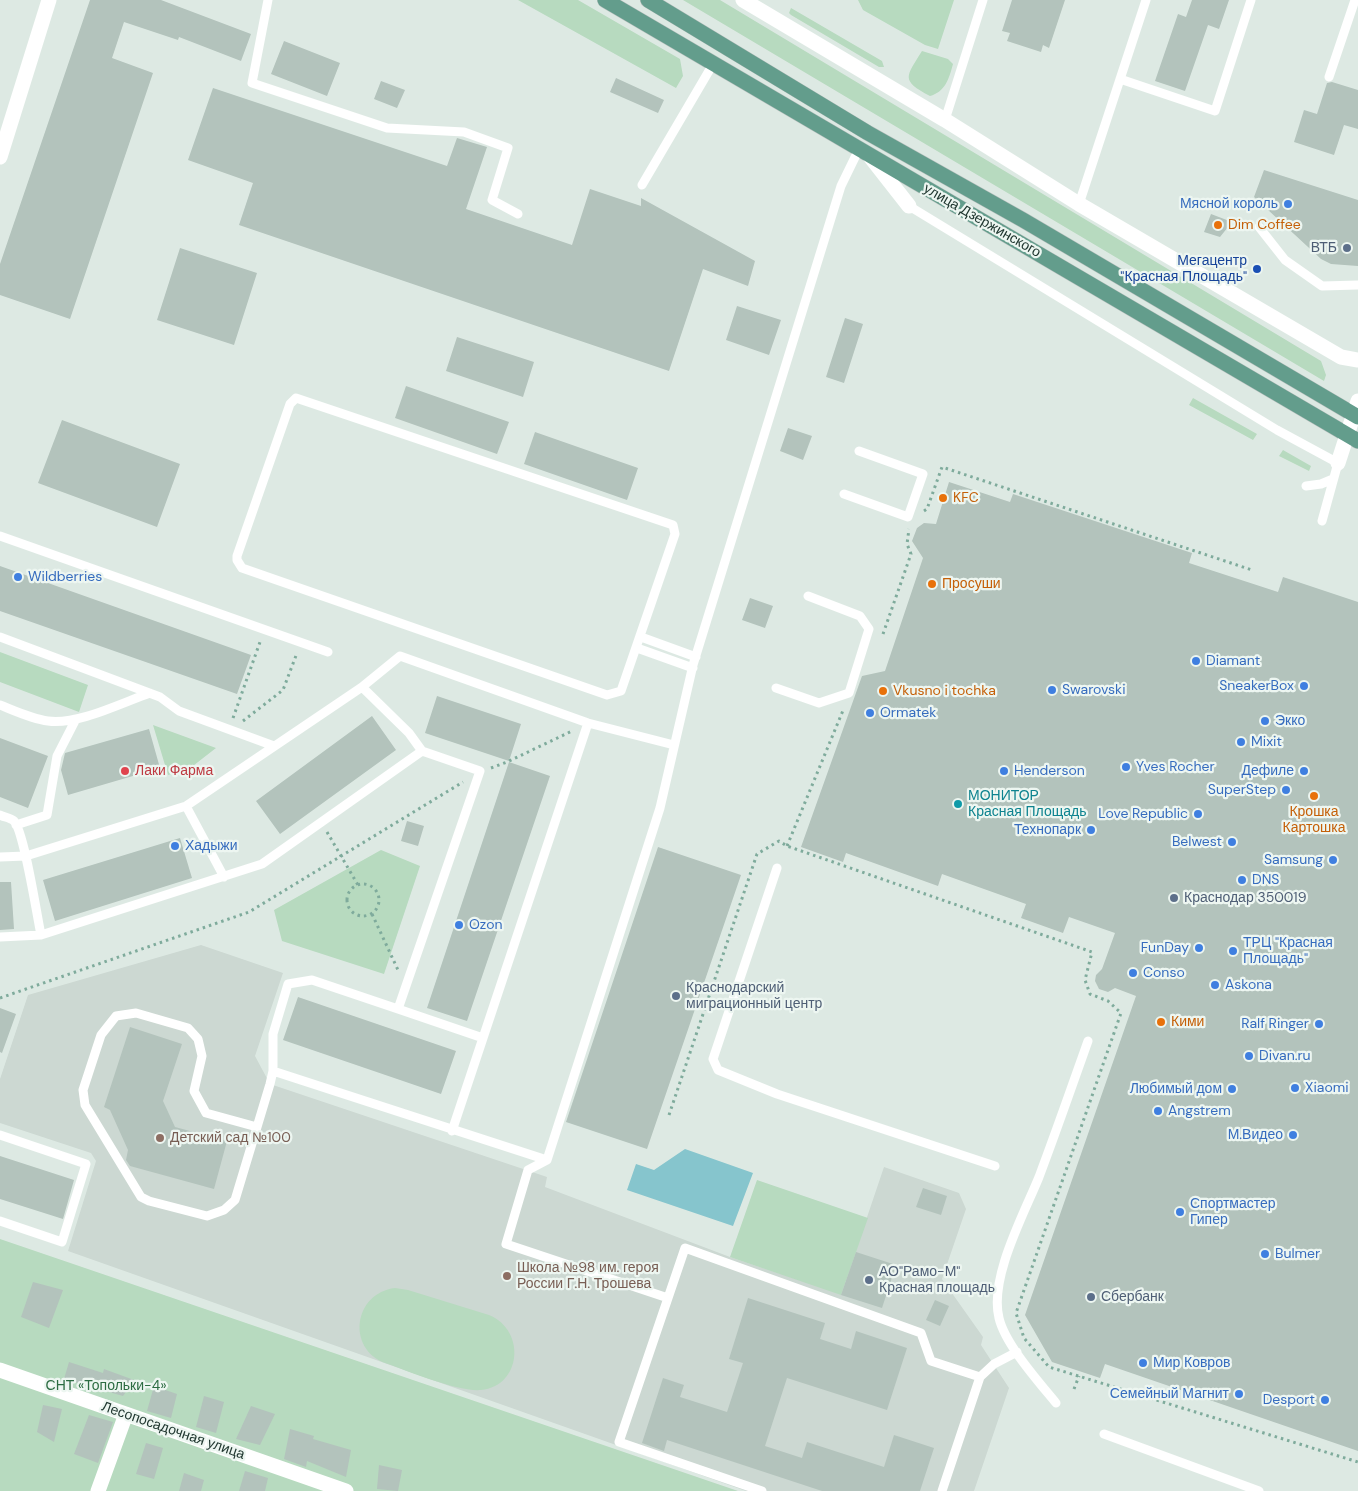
<!DOCTYPE html>
<html>
<head>
<meta charset="utf-8">
<style>
	body { margin:0 }
	canvas { display:block; background:#dde9e3 }
</style>
</head>
<body>
<canvas width="1358" height="1491"></canvas>
<script>
const ctx = document.querySelector('canvas').getContext('2d');
ctx.lineJoin = 'round';
function fillPath(path, color) { ctx.fillStyle = color; ctx.fill(path, 'evenodd'); }
function strokePath(path, color, width, dash) { ctx.strokeStyle = color; ctx.lineWidth = width; ctx.lineCap = dash ? 'butt' : 'round'; ctx.setLineDash(dash || []); ctx.stroke(path); }
function write(font, color, halo, rows, align = 'center') {
  ctx.font = font + ' "DM Sans",sans-serif'; ctx.lineWidth = 4.5; ctx.setLineDash([]); ctx.textBaseline = 'middle'; ctx.strokeStyle = halo; ctx.fillStyle = color; for (const [text, x, y, turn = 0] of rows) {
    ctx.save(); ctx.translate(x, y); ctx.rotate((+turn || 0) * Math.PI / 180); ctx.textAlign = isNaN(turn) ? turn : align; if (halo) ctx.strokeText(text, 0, 0); ctx.fillText(text, 0, 0); ctx.restore();
  }
}
const built = new Path2D(`
	M 201,945 L 283,973 L 255,1056 L 270,1084 L 547,1177 L 545,1187 L 730,1257 L 841,1294 L 884,1167 L 959,1193 L 966,1209 L 942,1279 L 983,1337 L 981,1345 L 1009,1388 L 974,1491 L 746,1491 L 68,1251 L 96,1161 L 91,1153 L 0,1123 L 0,1079 L 28,995 Z`);
const green = new Path2D(`
	M 518,0 L 578,0 L 680,59 L 683,76 L 676,88 Z
	M 683,0 L 720,0 L 1321,361 L 1326,375 L 1324,381 Z
	M 858,0 L 954,0 L 938,49 L 925,45 L 863,10 Z
	M 791,8 L 882,61 L 884,67 L 879,67 L 791,15 L 789,13 Z
	M 922,51 L 948,59 L 953,64 C 949,79 945,92 930,96 C 900,80 906,77 922,51 Z
	M 1193,398 L 1257,434 L 1253,440 L 1189,405 Z
	M 1283,450 L 1311,466 L 1309,471 L 1279,456 Z
	M 0,652 L 88,685 L 79,712 L 0,682 Z
	M 153,725 L 216,748 L 189,769 L 168,775 Z
	M 381,850 L 420,866 L 384,974 L 282,941 L 274,910 Z
	M 757,1180 L 868,1218 L 841,1295 L 730,1257 Z
	M 0,1239 L 738,1491 L 0,1491 Z
	M 395,1288 L 408,1290 L 489,1315 C 526,1330 522,1386 481,1390 C 458,1392 408,1371 385,1363 C 346,1348 354,1293 395,1288 Z`);
const water = new Path2D(`
	M 685,1149 L 753,1173 L 733,1226 L 627,1190 L 636,1164 L 654,1170 Z`);
const building = new Path2D(`
	M 90,0 L 161,0 L 251,34 L 241,61 L 179,37 L 178,40 L 124,22 L 112,58 L 153,73 L 70,319 L 0,295 L 0,264 Z
	M 1012,0 L 1065,0 L 1049,48 L 1043,45 L 1041,52 L 1007,41 L 1010,33 L 1002,31 Z
	M 1192,0 L 1229,0 L 1219,29 L 1208,25 L 1185,91 L 1155,81 L 1178,14 L 1186,17 Z
	M 284,41 L 340,63 L 327,96 L 271,74 Z
	M 616,78 L 664,100 L 658,113 L 610,92 Z
	M 381,81 L 405,90 L 397,108 L 374,99 Z
	M 1332,82 L 1358,90 L 1358,129 L 1344,125 L 1334,155 L 1294,142 L 1304,110 L 1317,114 L 1327,83 Z
	M 213,88 L 447,166 L 457,138 L 487,147 L 466,209 L 572,245 L 590,189 L 641,206 L 641,198 L 755,261 L 748,286 L 703,269 L 669,371 L 239,225 L 253,183 L 188,160 Z
	M 1264,170 L 1358,200 L 1358,266 L 1331,264 L 1321,259 L 1254,197 Z
	M 1211,214 L 1232,222 L 1220,237 L 1204,232 Z
	M 180,248 L 257,273 L 234,345 L 157,320 Z
	M 737,306 L 781,320 L 769,355 L 726,340 Z
	M 845,318 L 863,324 L 844,383 L 826,377 Z
	M 457,337 L 534,362 L 523,397 L 446,371 Z
	M 406,386 L 509,422 L 497,454 L 395,418 Z
	M 62,420 L 180,464 L 157,527 L 38,483 Z
	M 788,428 L 812,436 L 803,460 L 780,451 Z
	M 535,432 L 638,468 L 627,500 L 524,464 Z
	M 949,482 L 1010,502 L 1013,494 L 1192,553 L 1189,563 L 1278,592 L 1283,577 L 1358,602 L 1358,1451 L 1105,1364 L 1100,1378 L 1052,1362 L 1025,1315 L 1136,996 L 1115,988 L 1108,992 L 1099,989 L 1095,981 L 1096,975 L 1102,969 L 1115,933 L 1069,917 L 1063,933 L 1021,918 L 1026,904 L 942,874 L 938,886 L 846,853 L 843,862 L 801,847 L 862,676 L 885,671 L 923,558 L 912,541 L 917,528 L 924,523 L 936,524 Z
	M 0,566 L 251,655 L 237,694 L 0,611 Z
	M 750,598 L 773,606 L 765,628 L 742,620 Z
	M 437,696 L 521,724 L 509,761 L 425,733 Z
	M 372,716 L 396,750 L 280,834 L 256,801 Z
	M 149,729 L 160,768 L 68,795 L 61,770 L 65,753 Z
	M 0,738 L 48,756 L 28,808 L 0,797 Z
	M 509,762 L 550,776 L 467,1021 L 427,1008 Z
	M 407,821 L 424,826 L 418,846 L 401,841 Z
	M 180,838 L 192,878 L 55,921 L 43,880 Z
	M 658,847 L 741,875 L 647,1149 L 566,1122 Z
	M 0,882 L 11,882 L 14,929 L 0,930 Z
	M 298,997 L 456,1051 L 441,1094 L 283,1040 Z
	M 0,1008 L 16,1014 L 2,1053 L 0,1052 Z
	M 130,1027 L 182,1044 L 163,1101 L 175,1127 L 227,1141 L 214,1189 L 130,1166 L 126,1160 L 128,1150 L 110,1110 L 104,1107 Z
	M 0,1156 L 74,1180 L 63,1219 L 0,1199 Z
	M 923,1188 L 947,1196 L 941,1215 L 916,1207 Z
	M 856,1252 L 896,1265 L 882,1308 L 841,1295 Z
	M 33,1282 L 63,1290 L 49,1328 L 21,1317 Z
	M 748,1298 L 825,1323 L 820,1339 L 851,1349 L 856,1331 L 907,1348 L 887,1410 L 787,1378 L 765,1446 L 802,1458 L 807,1442 L 884,1467 L 894,1435 L 934,1448 L 920,1491 L 822,1491 L 667,1440 L 664,1451 L 642,1443 L 663,1378 L 684,1385 L 680,1397 L 727,1412 L 743,1363 L 729,1359 Z
	M 935,1300 L 949,1306 L 940,1326 L 926,1320 Z
	M 69,1362 L 103,1373 L 104,1369 L 134,1380 L 123,1396 L 64,1379 Z
	M 154,1386 L 177,1394 L 171,1418 L 147,1411 Z
	M 204,1396 L 224,1402 L 216,1433 L 196,1427 Z
	M 43,1405 L 62,1409 L 54,1442 L 37,1432 Z
	M 251,1406 L 275,1414 L 260,1445 L 236,1439 Z
	M 89,1415 L 113,1422 L 98,1463 L 74,1454 Z
	M 290,1429 L 314,1436 L 313,1439 L 351,1450 L 346,1477 L 307,1461 L 306,1467 L 284,1459 Z
	M 146,1443 L 163,1448 L 154,1479 L 136,1474 Z
	M 379,1465 L 402,1470 L 398,1491 L 377,1489 Z
	M 245,1471 L 268,1478 L 265,1491 L 239,1491 Z
	M 184,1473 L 204,1480 L 201,1491 L 179,1491 Z`);
const path = new Path2D(`
	M 924,511 L 927,509 L 942,467 L 1252,570
	M 883,634 L 911,554 L 907,544 L 909,529
	M 233,718 L 260,642
	M 243,721 L 283,690 L 297,653
	M 491,768 L 507,762 L 572,731
	M 327,832 L 358,885
	M 787,846 L 844,708
	M347 900a16 16 0 1 1 32 0a16 16 0 1 1-32 0Z
	M 372,914 L 398,970
	M 0,998 L 249,912 L 463,782
	M 669,1115 L 757,854 L 779,841 L 787,846 L 1092,952 L 1085,980 L 1090,994 L 1108,1001 L 1121,1013 L 1016,1313 L 1024,1338 L 1049,1367 L 1358,1462
	M 1074,1389 L 1079,1376`);
const lane = new Path2D(`
	M 268,0 L 252,83 L 387,128 L 464,132 L 508,148 L 492,200 L 518,214
	M 1329,77 L 1355,0
	M 1120,79 L 1215,111 L 1251,0
	M 945,120 L 983,0
	M 859,149 L 841,186 L 693,665 L 660,808 L 547,1160 L 528,1170 L 506,1244 L 668,1298 L 685,1248 L 921,1333 L 931,1361 L 980,1377 L 994,1364 L 1017,1352
	M 642,185 L 713,64
	M 1079,204 L 1146,0
	M 909,206 L 1277,430 L 1338,463 L 1322,521
	M 1259,227 L 1285,260 L 1322,286 L 1358,285
	M 296,398 L 673,525 L 675,534 L 621,691 L 607,695 L 242,568 L 237,560 L 237,556 L 290,404 Z
	M 1306,486 L 1321,484 L 1333,479
	M 844,494 L 908,517 L 923,474 L 859,451
	M 0,536 L 328,652
	M 0,637 L 160,697 L 179,711 L 274,746
	M 641,637 L 696,657
	M 637,648 L 693,668
	M 362,687 L 409,733 L 422,751
	M 776,688 L 819,703 L 849,693 L 869,629 L 860,616 L 808,596
	M 0,705 C 15,711 32,719 48,721 C 78,725 121,703 150,693
	M 186,806 L 224,877
	M 0,815 C 4,817 11,818 14,821 C 24,831 37,916 41,935
	M 16,825 L 47,815 L 57,756 L 76,719
	M 0,857 L 26,856 L 186,806 L 362,687 L 400,656 L 588,723 L 674,745
	M 777,868 L 713,1059 L 718,1070 L 777,1094 L 995,1166
	M 0,937 L 41,935 L 262,864 L 422,751 L 480,771 L 398,1009 L 312,980 L 288,984 L 273,1034 L 273,1071 L 270,1084 L 235,1200 L 224,1210 L 207,1216 L 149,1201 L 141,1197 L 85,1105 L 83,1090 L 101,1035 L 116,1016 L 136,1013 L 188,1028 L 198,1039 L 202,1056 L 194,1091 L 206,1113 L 257,1127
	M 398,1009 L 483,1038
	M 273,1071 L 547,1160
	M 452,1131 L 588,723
	M 0,1135 L 86,1164 L 62,1242 L 0,1221
	M 668,1298 L 619,1442 L 762,1491
	M 1056,1403 C 1038,1381 1005,1344 999,1318 C 989,1278 1024,1214 1039,1177 C 1056,1132 1072,1086 1088,1041
	M 1104,1434 L 1259,1491
	M 942,1491 L 980,1377`);
const street = new Path2D(`
	M 743,0 L 945,120 L 1079,204 L 1341,357 L 1358,360
	M 869,155 L 909,206
	M 0,157 L 49,0
	M 1338,463 L 1358,401
	M 0,1370 L 346,1491
	M 98,1491 L 126,1414`);
const primary = new Path2D(`
	M 605,0 L 1358,441
	M 648,0 L 868,133 L 1023,220 L 1358,417`);
const markers = [
	[1288,204,5,"#3f7fe0"],
	[1218,225,5,"#e8710a"],
	[1347,248,5,"#5c6f8a"],
	[1257,269,5,"#1a4fb4"],
	[943,498,5,"#e8710a"],
	[18,577,5,"#3f7fe0"],
	[932,584,5,"#e8710a"],
	[1196,661,5,"#3f7fe0"],
	[1304,686,5,"#3f7fe0"],
	[1052,690,5,"#3f7fe0"],
	[883,691,5,"#e8710a"],
	[870,713,5,"#3f7fe0"],
	[1265,721,5,"#3f7fe0"],
	[1241,742,5,"#3f7fe0"],
	[1126,767,5,"#3f7fe0"],
	[125,771,5,"#e0444e"],
	[1004,771,5,"#3f7fe0"],
	[1304,771,5,"#3f7fe0"],
	[1286,790,5,"#3f7fe0"],
	[1314,796,5,"#e8710a"],
	[958,804,5,"#0f9aa8"],
	[1198,814,5,"#3f7fe0"],
	[1091,830,5,"#3f7fe0"],
	[1232,842,5,"#3f7fe0"],
	[175,846,5,"#3f7fe0"],
	[1333,860,5,"#3f7fe0"],
	[1242,880,5,"#3f7fe0"],
	[1174,898,5,"#5c6f8a"],
	[459,925,5,"#3f7fe0"],
	[1199,948,5,"#3f7fe0"],
	[1233,951,5,"#3f7fe0"],
	[1133,973,5,"#3f7fe0"],
	[1215,985,5,"#3f7fe0"],
	[676,996,5,"#5c6f8a"],
	[1161,1022,5,"#e8710a"],
	[1319,1024,5,"#3f7fe0"],
	[1249,1056,5,"#3f7fe0"],
	[1295,1088,5,"#3f7fe0"],
	[1232,1089,5,"#3f7fe0"],
	[1158,1111,5,"#3f7fe0"],
	[1293,1135,5,"#3f7fe0"],
	[160,1138,5,"#8d6e63"],
	[1180,1212,5,"#3f7fe0"],
	[1265,1254,5,"#3f7fe0"],
	[507,1276,5,"#8d6e63"],
	[869,1280,5,"#5c6f8a"],
	[1091,1297,5,"#5c6f8a"],
	[1143,1363,5,"#3f7fe0"],
	[1239,1394,5,"#3f7fe0"],
	[1325,1400,5,"#3f7fe0"]
];
const shopNames = [
	["Мясной король",1278,204,"right"],
	["Wildberries",28,577],
	["Diamant",1206,661],
	["SneakerBox",1294,686,"right"],
	["Swarovski",1062,690],
	["Ormatek",880,713],
	["Экко",1275,721],
	["Mixit",1251,742],
	["Yves Rocher",1136,767],
	["Henderson",1014,771],
	["Дефиле",1294,771,"right"],
	["SuperStep",1276,790,"right"],
	["Love Republic",1188,814,"right"],
	["Технопарк",1081,830,"right"],
	["Belwest",1222,842,"right"],
	["Хадыжи",185,846],
	["Samsung",1323,860,"right"],
	["DNS",1252,880],
	["Ozon",469,925],
	["ТРЦ \"Красная",1243,943],
	["Площадь\"",1243,959],
	["FunDay",1189,948,"right"],
	["Conso",1143,973],
	["Askona",1225,985],
	["Ralf Ringer",1309,1024,"right"],
	["Divan.ru",1259,1056],
	["Xiaomi",1305,1088],
	["Любимый дом",1222,1089,"right"],
	["Angstrem",1168,1111],
	["М.Видео",1283,1135,"right"],
	["Спортмастер",1190,1204],
	["Гипер",1190,1220],
	["Bulmer",1275,1254],
	["Мир Ковров",1153,1363],
	["Семейный Магнит",1229,1394,"right"],
	["Desport",1315,1400,"right"]
];
const streetNames = [
	["улица Дзержинского",982,221,30],
	["Лесопосадочная улица",173,1431,19]
];
const foodNames = [
	["Dim Coffee",1228,225],
	["KFC",953,498],
	["Просуши",942,584],
	["Vkusno i tochka",893,691],
	["Крошка",1314,812,"center"],
	["Картошка",1314,828,"center"],
	["Кими",1171,1022]
];
const serviceNames = [
	["ВТБ",1337,248,"right"],
	["Краснодар 350019",1184,898],
	["Краснодарский",686,988],
	["миграционный центр",686,1004],
	["АО\"Рамо-М\"",879,1272],
	["Красная площадь",879,1288],
	["Сбербанк",1101,1297]
];
const transitNames = [
	["Мегацентр",1247,261],
	["\"Красная Площадь\"",1247,277]
];
const healthNames = [
	["Лаки Фарма",135,771]
];
const cultureNames = [
	["МОНИТОР",968,796],
	["Красная Площадь",968,812]
];
const educationNames = [
	["Детский сад №100",170,1138],
	["Школа №98 им. героя",517,1268],
	["России Г.Н. Трошева",517,1284]
];
const parkNames = [
	["СНТ «Топольки-4»",106,1386]
];
fillPath(built, '#ccd8d2');
fillPath(green, '#b7dabf');
fillPath(water, '#86c5cd');
fillPath(building, '#b3c3bc');
strokePath(primary, '#bcc3c1', 16);
strokePath(path, '#7fab9c', 3, [2.5, 4]);
strokePath(lane, '#fff', 9);
strokePath(street, '#fff', 15);
strokePath(primary, '#639d8c', 15);
for (const [x, y, r, color] of markers) { const dot = new Path2D(); dot.arc(x, y, r, 0, 2 * Math.PI); ctx.fillStyle = color; ctx.fill(dot); strokePath(dot, '#edf6f1', 2); }
write('14px', '#366cbe', '#edf6f1', shopNames, 'left');
write('14px', '#203730', '#edf6f1', streetNames);
write('14px', '#c56008', '#edf6f1', foodNames, 'left');
write('14px', '#4e5e75', '#edf6f1', serviceNames, 'left');
write('14px', '#164399', '#edf6f1', transitNames, 'right');
write('14px', '#be3a42', '#edf6f1', healthNames, 'left');
write('14px', '#0d838f', '#edf6f1', cultureNames, 'left');
write('14px', '#785e54', '#edf6f1', educationNames, 'left');
write('14px', '#2c6c42', '#edf6f1', parkNames);
</script>
</body>
</html>
